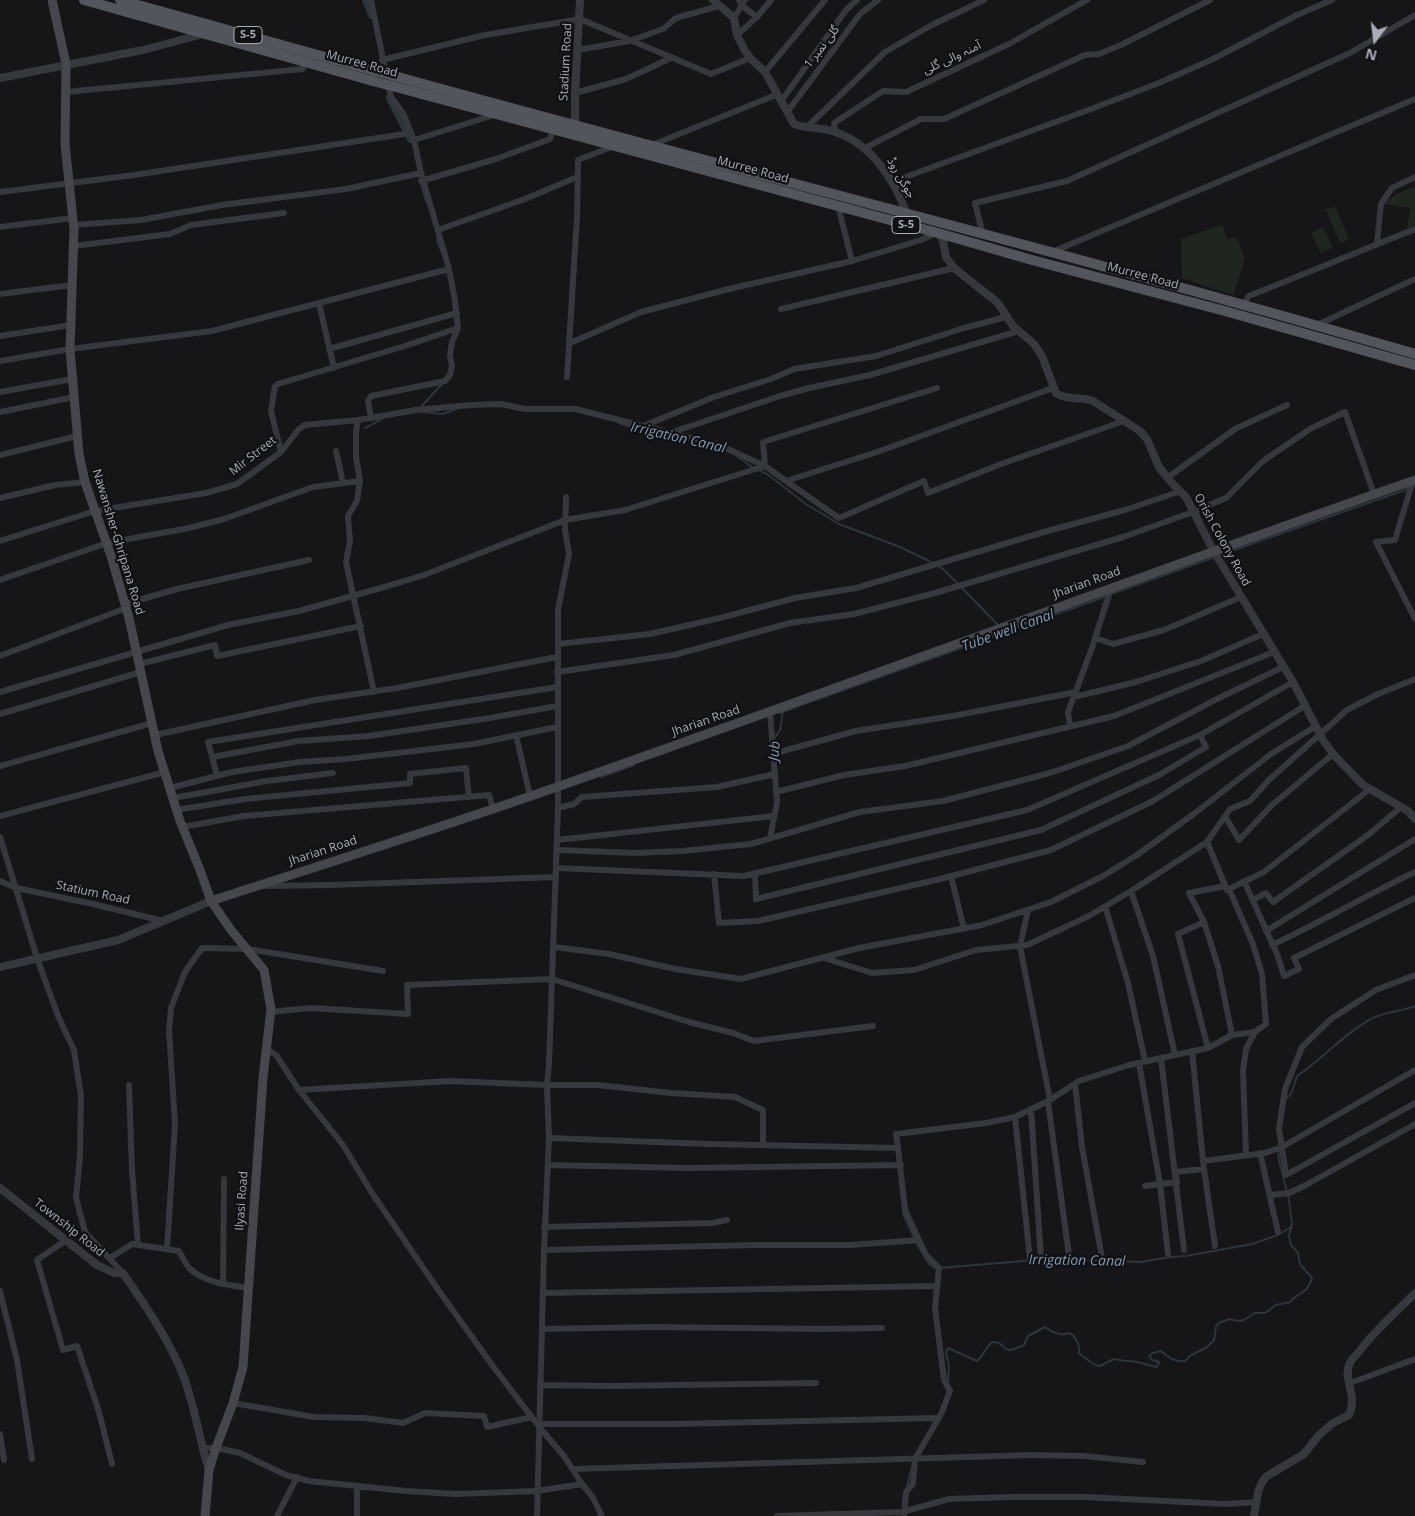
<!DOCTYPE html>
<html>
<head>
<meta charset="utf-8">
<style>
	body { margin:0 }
	#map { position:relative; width:1415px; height:1516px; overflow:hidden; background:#161618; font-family:"Open Sans",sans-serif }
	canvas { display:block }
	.north { position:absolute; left:1350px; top:15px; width:50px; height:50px; -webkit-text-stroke:4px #111113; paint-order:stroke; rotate:195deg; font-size:14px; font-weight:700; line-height:20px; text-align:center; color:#a8adb8 }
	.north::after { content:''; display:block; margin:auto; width:18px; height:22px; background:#a8adb8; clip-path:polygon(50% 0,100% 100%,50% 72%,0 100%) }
</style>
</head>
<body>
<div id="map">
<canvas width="1415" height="1516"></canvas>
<div class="north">N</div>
</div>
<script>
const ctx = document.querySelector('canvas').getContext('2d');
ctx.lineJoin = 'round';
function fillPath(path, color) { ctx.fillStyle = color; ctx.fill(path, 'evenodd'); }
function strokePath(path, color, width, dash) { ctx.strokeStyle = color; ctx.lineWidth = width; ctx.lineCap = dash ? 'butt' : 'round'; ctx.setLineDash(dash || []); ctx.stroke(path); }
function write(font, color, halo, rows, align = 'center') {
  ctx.font = font + ' "Open Sans","Noto Sans Arabic",sans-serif'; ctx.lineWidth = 4.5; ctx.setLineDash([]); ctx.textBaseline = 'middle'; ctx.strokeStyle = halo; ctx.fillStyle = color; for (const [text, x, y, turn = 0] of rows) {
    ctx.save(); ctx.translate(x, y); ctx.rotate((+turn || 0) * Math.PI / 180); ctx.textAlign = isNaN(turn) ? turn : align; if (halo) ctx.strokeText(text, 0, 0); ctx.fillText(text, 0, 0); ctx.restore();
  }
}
const green = new Path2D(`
	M 1415,186 L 1415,225 L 1407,229 L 1410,208 L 1385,204 L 1395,195 Z
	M 1335,206 L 1349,239 L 1340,243 L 1326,210 Z
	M 1222,225 L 1227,238 L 1237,238 L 1245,259 L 1233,295 L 1182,278 L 1181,239 Z
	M 1323,227 L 1333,247 L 1321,253 L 1311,233 Z`);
const stream = new Path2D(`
	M 421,184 L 426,201
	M 437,239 L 441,251
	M 422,406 L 442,384
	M 423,412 L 442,414 L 457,409
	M 618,423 C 636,428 656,437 674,437
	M 365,428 L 382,419
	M 737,456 L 753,468
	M 758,470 L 767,474 L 806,504 L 839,524 L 900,547 L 933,563
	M 1220,555 L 1408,489
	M 937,566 L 942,568 L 958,584
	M 961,587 L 998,625
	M 1111,594 L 1215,557
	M 779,713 L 1107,596
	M 774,739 L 780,730 L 783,711
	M 601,777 L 634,765
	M 1286,1098 L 1291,1094 L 1297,1076 C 1323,1059 1343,1034 1371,1019 C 1385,1011 1401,1012 1415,1006
	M 903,1213 L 914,1238
	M 916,1242 L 921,1251
	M 925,1258 L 930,1265 L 935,1268
	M 940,1268 L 1047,1259 L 1140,1262 L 1171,1257 L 1186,1256 L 1252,1244 L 1278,1235 L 1291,1227
	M 948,1381 L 949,1366 L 946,1353 L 948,1348 L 977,1361 C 988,1352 989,1331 1006,1349 L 1011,1350 L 1024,1345 L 1028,1336 L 1045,1327 C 1053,1333 1060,1336 1070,1333 C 1077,1338 1080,1344 1079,1353 C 1083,1356 1095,1367 1100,1366 C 1105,1364 1110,1360 1115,1359 L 1124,1361 L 1132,1361 L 1157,1367 L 1159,1362 L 1152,1360 L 1149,1356 L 1153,1353 L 1161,1351 C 1169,1358 1175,1362 1185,1361 L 1190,1356 L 1207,1347 L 1214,1340 L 1216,1326 L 1219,1323 L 1229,1319 L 1238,1321 L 1244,1320 L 1255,1313 L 1265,1313 L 1276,1305 L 1290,1302 C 1299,1290 1306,1297 1312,1278 L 1300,1264 L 1298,1253 L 1291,1245 L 1289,1236 L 1292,1224 L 1289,1200 L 1279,1160 L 1278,1150
	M 907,1487 L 911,1470`);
const canal = new Path2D(`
	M 366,0 L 372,15
	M 390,98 L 411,139`);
const minor = new Path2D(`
	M 371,0 L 386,74
	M 739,0 L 741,5 L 757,17
	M 734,18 L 745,0
	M 737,35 L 757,17 L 771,0
	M 578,50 L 629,41 L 663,29 L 676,18 L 719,6
	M 382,60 L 485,35 L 580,19 L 711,74 L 750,58
	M 765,72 L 825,0
	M 66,92 L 303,69 L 305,62
	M 575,93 L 626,79 L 671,58
	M 782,100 L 846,10 L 857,0
	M 788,111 L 860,14 L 878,0
	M 806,128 L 885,52 L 930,26 L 984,0
	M 835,132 L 834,123 L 883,91 L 906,92 L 1009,44 L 1087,0
	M 414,140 L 494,115
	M 652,145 L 778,94
	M 865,148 L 921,119 L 944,119 L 1085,55 L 1099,54 L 1123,44 L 1210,0
	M 421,181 L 496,159 L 550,139 L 553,129
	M 892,182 L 1091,109 L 1159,83 L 1213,59 L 1297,15 L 1332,0
	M 0,192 L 134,175 L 411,133
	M 838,206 L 852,261
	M 74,225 L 141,220 L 222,205 L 346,189 L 421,173
	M 0,227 L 73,218
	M 438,230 L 525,199 L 577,177
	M 983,235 L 975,203 L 1067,181 L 1350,53 L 1415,15
	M 1377,243 L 1381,204 L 1392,188 L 1415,177
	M 74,246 L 170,234 L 191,225 L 284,213
	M 1052,252 L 1415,99
	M 0,294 L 72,285
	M 319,304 L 334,368
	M 1244,304 L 1249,296 L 1415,229
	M 781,309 L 954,268
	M 1317,325 L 1415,279
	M 0,336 L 71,325
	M 570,343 L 641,312 L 729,289 L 852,261 L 921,240 L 936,233
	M 329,349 L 457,313
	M 0,361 L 70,349 L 212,331 L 449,269
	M 567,377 L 577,217 L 578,160 L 614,146
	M 937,388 L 763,442 L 765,466 L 786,481 L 877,452 L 1053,388
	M 0,392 L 72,379
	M 0,412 L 74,397
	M 371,418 L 368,401 L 371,396 L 445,381 L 450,375 L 452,366 L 450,355 L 452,342 L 458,328 L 455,301 L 449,269 L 421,173 L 414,140 L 403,113 L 391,97 L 388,84
	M 358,420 L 356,432 L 356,457 L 360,481 L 357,501 L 348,516 L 350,541 L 346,562 L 374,692
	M 641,427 L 714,397 L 771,379 L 794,369 L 876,356 L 964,328 L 1006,317
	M 670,433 L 780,396 L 809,388 L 870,375 L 1019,331
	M 336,451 L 343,483
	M 281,452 L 271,411 L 275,386 L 278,384 L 408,345 L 458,328
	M 0,455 L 77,436
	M 1167,478 L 1235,429 L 1287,405
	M 1413,480 L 1395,540 L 1376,542 L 1415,619
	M 786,481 L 839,518 L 924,481 L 928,493 L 1001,464 L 1124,421
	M 0,498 L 55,485 L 85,482
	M 0,541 L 95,511 L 206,493 L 237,484 L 281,452 L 299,429 L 305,425 L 358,420 L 416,410 L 471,405 L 501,404 L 525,409 L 575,409 L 719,445 L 765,466
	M 0,580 L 107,543 L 189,528 L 224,519 L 313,487 L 360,481
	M 125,604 L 177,589 L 309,560
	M 1095,638 L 1113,644 L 1164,630 L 1241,597
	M 558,644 L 650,634 L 720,618 L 795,598 L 856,588 L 1051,530 L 1125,510 L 1181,491
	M 0,656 L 126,608
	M 139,664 L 215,645 L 217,656 L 361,626
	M 557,672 L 674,655 L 790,623 L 854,614 L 935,593 L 1123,537 L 1193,512 L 1226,498 L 1263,461 L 1310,429 L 1345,412 L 1374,494
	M 0,692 L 228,625 L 299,611 L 381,588 L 424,575 L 565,520 L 625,510 L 765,466
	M 1074,697 L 1136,682 L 1201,661 L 1263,634
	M 770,712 L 777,803 L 770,838
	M 0,714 L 141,672
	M 1070,726 L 1068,712 L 1092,648 L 1111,588
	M 155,735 L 315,700 L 397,688 L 557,657
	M 516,735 L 530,796
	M 772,754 L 856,731 L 953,716 L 1076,692
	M 212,757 L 299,741 L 369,736 L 490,718 L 557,706
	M 0,766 L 152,723
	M 217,775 L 208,742 L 557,687
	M 170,788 L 232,772 L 300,762 L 346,759 L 474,744 L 557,727
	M 776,792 L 844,775 L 905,766 L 1114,716 L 1274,652
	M 173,798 L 267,781 L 333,773
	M 558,808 L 574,804 L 582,797 L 717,787 L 775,774
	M 176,810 L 245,799 L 410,783 L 410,774 L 466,768 L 469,797
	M 0,816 L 165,772
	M 1225,816 L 1239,840 L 1272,805 L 1333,754
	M 182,827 L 244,816 L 489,795 L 493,808
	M 0,837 L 37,958 L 58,1016 L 74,1050 L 81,1096 L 80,1156 L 76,1198 L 85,1232 L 123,1273
	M 557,840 L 774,816
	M 1207,842 L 1227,890 L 1264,872 L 1370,789
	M 557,850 L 636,853 L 682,851 L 751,844 L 860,812 L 943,801 L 1050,773 L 1128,746 L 1217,699 L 1283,667
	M 556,868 L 744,876 L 1027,810 L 1200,735 L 1293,682
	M 755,873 L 756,899 L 1041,830 L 1159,775 L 1206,747 L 1200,735
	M 714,874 L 719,923 L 758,921 L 940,879 L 1051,850 L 1153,801 L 1306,705
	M 951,876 L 964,929
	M 0,881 L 16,888 L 93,904 L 163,921
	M 1244,881 L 1277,954 L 1284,976 L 1299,969 L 1294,958 L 1415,898
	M 265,886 L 330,885 L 556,877
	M 1229,889 L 1253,944 L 1262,974 L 1266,1024 L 1255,1032 L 1232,1035
	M 1131,891 L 1153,956 L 1175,1055 L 1208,1048 L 1232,1035 L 1218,966 L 1204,922 L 1189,893 L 1225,886
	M 1253,900 L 1266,893 L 1273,902 L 1368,835 L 1401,807
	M 1105,906 L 1128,983 L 1145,1061
	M 1028,910 L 1020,946 L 1050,1100
	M 1204,922 L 1178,934 L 1208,1048
	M 1266,931 L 1415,839
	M 1272,945 C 1321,922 1367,895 1415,872
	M 554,947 L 609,954 L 675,969 L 741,979 L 859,948 L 982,925 L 1051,902 L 1103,876 L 1137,855 L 1195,813 L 1271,754 L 1316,726
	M 824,958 L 872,973 L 914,970 L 976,950 L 1027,945 L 1089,916 L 1131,891 L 1207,842 L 1230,809 L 1250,801 L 1269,780 L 1347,710 L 1378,694 L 1415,679
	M 1415,975 L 1376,990 L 1331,1019 L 1302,1047 L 1285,1089 L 1279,1129 L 1286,1175 L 1415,1103
	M 270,1012 L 311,1008 L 408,1014 L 407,985 L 552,979 L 689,1022 L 733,1033 L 754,1041 L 873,1026
	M 265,1048 L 276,1055 L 299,1090 L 343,1145 L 372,1193 L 439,1291 L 495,1369 L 540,1428 L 564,1456 L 582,1484 L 592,1496 L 602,1516
	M 1192,1051 L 1203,1161
	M 1161,1058 L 1184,1250
	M 1139,1063 L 1160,1184 L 1168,1254
	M 1075,1084 L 1082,1147 L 1102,1258
	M 129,1085 L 132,1170 L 138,1245
	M 299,1090 L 450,1081 L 547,1085 L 598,1085 L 671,1093 L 735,1097 L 763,1110 L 763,1145
	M 1048,1102 L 1069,1255
	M 1031,1109 L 1041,1259
	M 1015,1117 L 1030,1259
	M 549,1138 L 709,1144 L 898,1148 L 896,1134 L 986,1123 L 1015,1117 L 1050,1100 L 1079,1081 L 1129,1065 L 1175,1055
	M 898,1148 L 905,1210 L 926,1255 L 939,1268 L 935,1308 L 944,1380 L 950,1391 L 942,1412 L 915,1459 L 913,1484 L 906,1492 L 904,1516
	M 1260,1153 L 1278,1232
	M 1246,1154 L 1243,1071 L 1246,1049 L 1255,1032
	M 548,1165 L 689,1168 L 901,1165
	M 1204,1169 L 1215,1246
	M 1145,1186 L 1177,1182 L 1175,1172 L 1204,1169 L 1203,1161 L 1265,1153 L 1282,1147 L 1415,1070
	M 1270,1195 L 1289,1193 L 1306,1185 L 1415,1124
	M 544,1227 L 712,1223 L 727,1220
	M 65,1241 L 37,1260 L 63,1350 L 77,1346 L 99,1412 L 112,1464
	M 167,1249 L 175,1124 L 169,1030 L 171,1008 L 185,972 L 202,948 L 248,949 L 383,971
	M 544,1250 L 755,1245 L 851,1245 L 919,1240
	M 110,1258 L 132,1244 L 179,1251 C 182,1256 185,1263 189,1268 C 205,1283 228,1285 249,1288
	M 223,1284 L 224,1179
	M 0,1291 L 17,1360 L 32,1459
	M 543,1293 L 937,1286
	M 542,1329 L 652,1327 L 823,1329 L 882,1328
	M 1350,1383 L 1415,1359
	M 541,1385 L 610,1386 L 816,1383
	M 233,1403 L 314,1417 L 365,1418 L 403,1423 L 425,1413 L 484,1416 L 487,1427 L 532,1417
	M 540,1424 L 673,1424 L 938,1418
	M 0,1434 L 4,1460
	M 202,1448 L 216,1448 L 240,1453 L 286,1475 L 309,1481 L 406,1491 L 455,1494 L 537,1491 L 582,1484
	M 574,1469 L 1032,1455 L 1084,1456 L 1143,1462
	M 277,1516 L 297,1477
	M 357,1516 L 357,1486
	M 537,1516 L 544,1250 L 549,1138 L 547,1085 L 549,1064 L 558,808 L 558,610 L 569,554 L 565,530 L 566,497
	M 777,1516 L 902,1512 L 949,1499 L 1010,1497 L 1085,1497 L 1226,1504 L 1257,1502`);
const tertiary = new Path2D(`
	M 713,0 L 734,18 L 737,35 L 745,51 L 750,58 L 765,72 L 794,124 C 807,129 819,127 832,131 C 870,142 895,179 907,215
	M 0,78 L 143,50 L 203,34
	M 575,126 L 575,93 L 580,0
	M 938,233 L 943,241 L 946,257 L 954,268 L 998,303 L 1013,326 L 1034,344 L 1042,356 L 1056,393 C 1067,401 1081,396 1093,401 L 1140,431 L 1147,439 L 1159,467 L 1169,480 L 1186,497 L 1213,550 L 1293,682 L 1323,740 L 1333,754 L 1363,785 L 1408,811 L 1415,819
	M 0,967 L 118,940 L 211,901
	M 0,1188 L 97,1265 L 114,1273 L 123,1273 C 145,1306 168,1337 183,1375 C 195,1406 199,1439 209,1470
	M 1254,1516 L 1258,1492 L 1262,1482 L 1267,1476 L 1304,1454 L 1318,1436 L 1333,1423 L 1349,1415 C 1358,1396 1343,1379 1349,1365 C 1350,1361 1355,1356 1358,1353 C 1374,1331 1396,1312 1415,1293`);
const secondary = new Path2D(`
	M 52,0 L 66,64 L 65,144 L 74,229 L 70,349 L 79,454 L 85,482 L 111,556 L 129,618 L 158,751 L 180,821 L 200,870 L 211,901 L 231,930 L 264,970 L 271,1009 L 263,1078 L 243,1367 L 233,1403 L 216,1448 L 209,1470 L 205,1516
	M 211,901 C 318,866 427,832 534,795 C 828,693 1120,583 1415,480`);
const primary = new Path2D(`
	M 84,0 L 373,81
	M 120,0 L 375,71
	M 398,77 C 737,171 1078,255 1415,354
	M 396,87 L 938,233 L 1032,260 L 1225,311 L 1415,365`);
const primaryBridge = new Path2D(`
	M 375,71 L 398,77
	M 373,81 L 396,87`);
const shields = [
	[248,35,28],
	[906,225,28]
];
const shieldNames = [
	["S-5",248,35],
	["S-5",906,225]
];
const streetNames = [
	["گلی نمبر 1",822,47,-53],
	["آمنہ والی گلی",952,58,-25],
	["Stadium Road",566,62,-87],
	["Murree Road",362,64,15],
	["Murree Road",753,170,15],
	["جوگن روڈ",901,178,60],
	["Murree Road",1143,276,15],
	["Mir Street",253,456,-38],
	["Orish Colony Road",1222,540,61],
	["Nawansher-Ghripana Road",118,542,73],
	["Jharian Road",1087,583,-20],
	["Jharian Road",706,721,-19],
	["Jharian Road",323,851,-18],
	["Statium Road",93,893,12],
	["Ilyasi Road",242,1201,-86],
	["Township Road",69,1228,38]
];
const waterNames = [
	["Irrigation Canal",678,438,13],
	["Tube well Canal",1008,631,-20],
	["Jub",775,751,-85],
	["Irrigation Canal",1077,1261,1]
];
fillPath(green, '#1e261f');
strokePath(stream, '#2c353c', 2);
strokePath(canal, '#2c353c', 8);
strokePath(minor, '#37383d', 6);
strokePath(tertiary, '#37383d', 8);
strokePath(secondary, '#45474d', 9);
strokePath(primary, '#53555c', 10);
strokePath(primaryBridge, '#53555c', 10);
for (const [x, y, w] of shields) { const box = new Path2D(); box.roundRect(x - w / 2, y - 8.5, w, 17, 4); ctx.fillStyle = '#111113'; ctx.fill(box); strokePath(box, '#a8adb8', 1); }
write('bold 11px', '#a8adb8', null, shieldNames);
write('12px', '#a8adb8', '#111113', streetNames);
write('italic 14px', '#7f9bb3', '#111113', waterNames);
</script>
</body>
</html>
